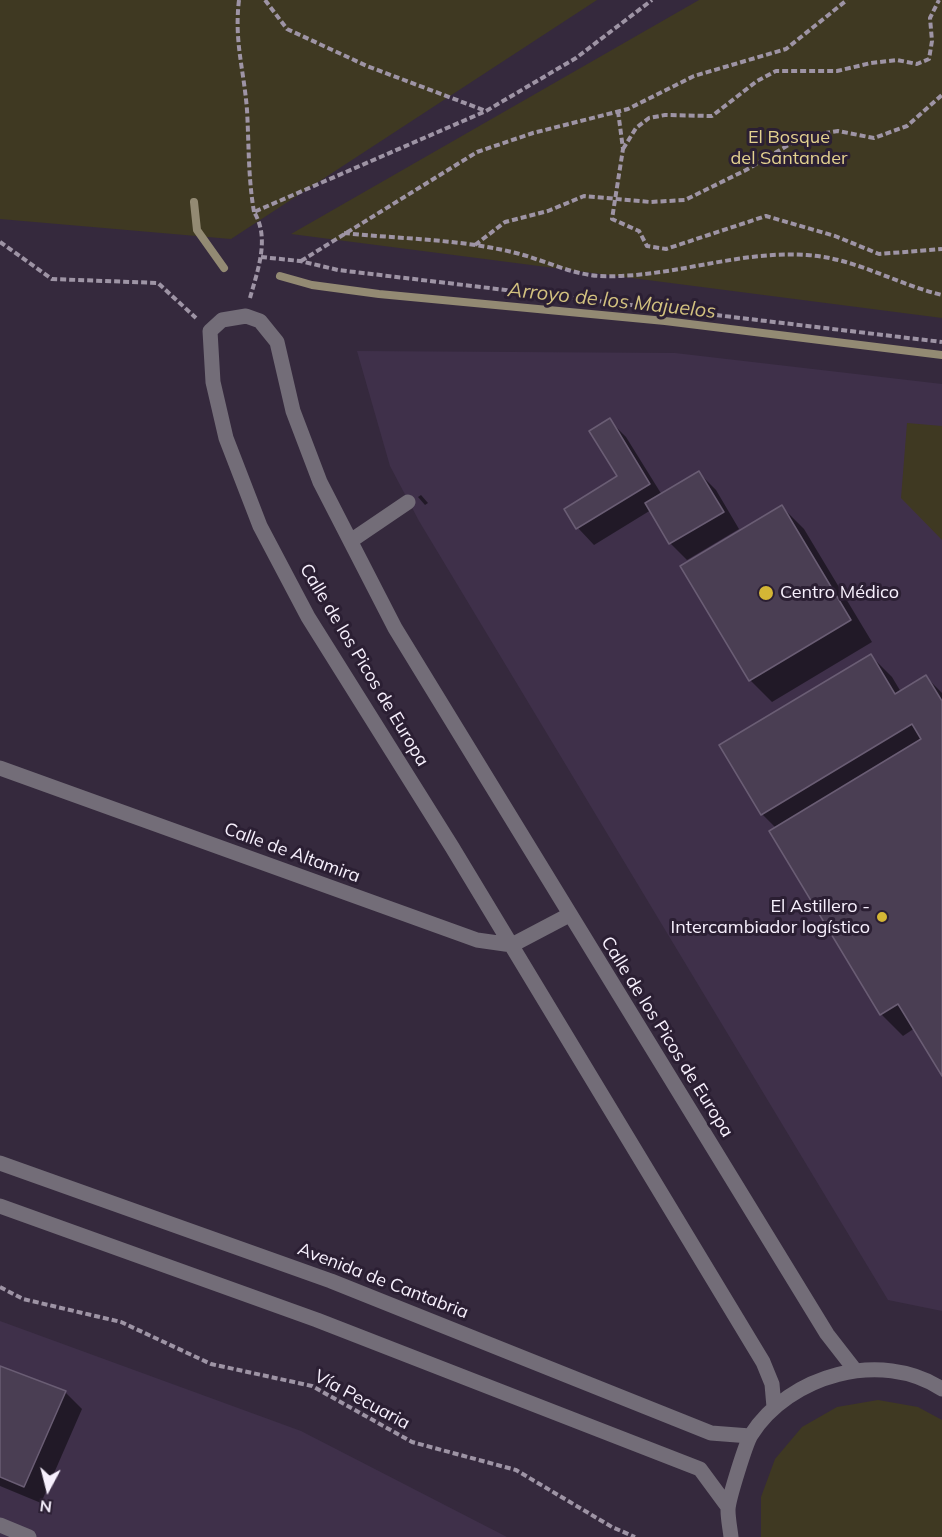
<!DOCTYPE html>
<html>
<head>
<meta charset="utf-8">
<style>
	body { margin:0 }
	#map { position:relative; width:942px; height:1537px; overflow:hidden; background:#35293d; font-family:Mulish,sans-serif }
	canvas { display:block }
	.north { position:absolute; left:18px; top:1459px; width:60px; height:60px; -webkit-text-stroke:4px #2b1f33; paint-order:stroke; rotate:187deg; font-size:16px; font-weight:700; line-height:24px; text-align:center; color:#f7f0fd }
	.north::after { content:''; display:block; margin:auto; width:21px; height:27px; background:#f7f0fd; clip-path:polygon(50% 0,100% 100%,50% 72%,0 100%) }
</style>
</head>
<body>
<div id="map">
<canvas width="942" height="1537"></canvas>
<div class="north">N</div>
</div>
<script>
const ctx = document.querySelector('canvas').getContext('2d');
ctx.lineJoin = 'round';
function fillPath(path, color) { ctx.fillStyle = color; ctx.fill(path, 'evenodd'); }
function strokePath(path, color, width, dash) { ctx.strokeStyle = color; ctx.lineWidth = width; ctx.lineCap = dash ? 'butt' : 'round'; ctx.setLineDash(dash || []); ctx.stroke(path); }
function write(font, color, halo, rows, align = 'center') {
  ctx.font = font + ' Mulish,sans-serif'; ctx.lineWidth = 6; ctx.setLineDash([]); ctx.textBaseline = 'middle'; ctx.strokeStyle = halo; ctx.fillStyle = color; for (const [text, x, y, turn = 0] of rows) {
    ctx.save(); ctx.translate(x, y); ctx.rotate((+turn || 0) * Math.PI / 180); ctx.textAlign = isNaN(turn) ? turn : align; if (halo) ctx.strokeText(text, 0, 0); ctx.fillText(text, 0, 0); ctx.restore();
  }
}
const built = new Path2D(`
	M 357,351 L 675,353 L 942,384 L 942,1311 L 888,1300 L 419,521 L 390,466 Z
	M 0,1321 L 301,1431 L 507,1537 L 0,1537 Z`);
const green = new Path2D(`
	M 0,0 L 597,0 L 231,239 L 0,219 Z
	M 699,0 L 942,0 L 942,318 L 291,234 Z
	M 907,423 L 942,426 L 942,540 L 901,498 Z
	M 878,1400 L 918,1407 L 942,1420 L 942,1537 L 761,1537 L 761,1497 L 775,1459 L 802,1427 L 837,1407 Z`);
const shadow = new Path2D(`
	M 609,420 L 626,437 L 662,495 L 699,473 L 716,490 L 739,529 L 687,560 L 670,543 L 651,510 L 594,545 L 578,528 L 566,509 L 619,477 Z
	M 421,495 L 428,503 L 425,505 L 418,497 Z
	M 782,507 L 804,529 L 872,642 L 772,702 L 750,680 Z
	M 871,656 L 892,677 L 901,692 L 926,677 L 942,693 L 942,1073 L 915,1028 L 903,1036 L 881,1014 L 776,828 L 762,814 Z
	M 0,1367 L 65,1392 L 82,1409 L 41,1503 L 0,1486 Z`);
const stream = new Path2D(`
	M 194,202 L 197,230 L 224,268
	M 280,276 L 312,285 L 379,294 L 665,321 L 942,355`);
const building = new Path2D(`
	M 610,418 L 650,484 L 576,529 L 564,509 L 617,476 L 589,431 Z
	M 699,471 L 724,512 L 669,544 L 645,503 Z
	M 782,505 L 851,620 L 749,681 L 680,566 Z
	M 871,654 L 895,694 L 926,675 L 942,701 L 942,1076 L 898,1004 L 880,1015 L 769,831 L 921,739 L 912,724 L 761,815 L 719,745 Z
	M 0,1366 L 66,1391 L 24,1487 L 0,1477 Z`);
const path = new Path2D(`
	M 239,0 C 234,42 244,70 247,110 C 249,145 248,177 254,212
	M 265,0 L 287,29 L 367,66 L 486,111
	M 618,111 L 623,149 L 612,219 L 639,231 L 647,246 L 666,249 L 766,216 L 835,236 L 879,254 L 942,249
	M 623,149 L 636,128 L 649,118 L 665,115 L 712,116 L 757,81 L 776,71 L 837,71 L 871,63 L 897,60 L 917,64 L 929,59 L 932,41 L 930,18 L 939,0
	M 344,233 C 401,239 460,239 516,253 C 544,260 570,274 599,276 C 669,279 737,250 807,255 C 855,258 896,284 942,295
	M 0,242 L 52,279 L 158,283 L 196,318
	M 475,245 L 505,222 L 548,211 L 584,196 L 650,202 L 685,200 L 746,170 L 802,137 L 838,131 L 874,138 L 907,126 L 942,95
	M 261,257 L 300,261 L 338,270 L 942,342
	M 301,261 L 477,152 L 533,133 L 628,109 L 694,76 L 786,49 L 847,0
	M 250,298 C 258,269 270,238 254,212 L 486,111 L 576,58 L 652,0
	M 0,1287 L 23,1299 L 121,1322 L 211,1364 L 312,1386 L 412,1442 L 516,1470 L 612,1527 L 635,1537`);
const street = new Path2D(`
	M 352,540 L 408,502
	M 0,768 L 477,940 L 512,945 L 569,915
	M 0,1163 L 331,1281 L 711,1433 L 750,1436
	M 0,1206 L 317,1320 L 700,1469 L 728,1507
	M 774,1407 L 772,1384 L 763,1362 L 452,847 L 308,617 L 260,526 L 226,438 L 213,382 L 210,331 L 222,320 L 246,316 L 260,321 L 277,342 L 293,411 L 320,482 L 395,628 L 827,1334 L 855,1370
	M 0,1525 L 29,1537
	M 731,1537 C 730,1528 728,1519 728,1510 C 728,1500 746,1443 751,1435 C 789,1375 881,1349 942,1389`);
const markers = [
	[766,593,8,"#d4b635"],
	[882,917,6,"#d4b635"]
];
const parkNames = [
	["El Bosque",789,138],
	["del Santander",789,159]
];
const poiNames = [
	["Centro Médico",780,593],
	["El Astillero -",870,907,"right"],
	["Intercambiador logístico",870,928,"right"]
];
const streetNames = [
	["Calle de los Picos de Europa",364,665,59],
	["Calle de Altamira",292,853,20],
	["Calle de los Picos de Europa",667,1037,58],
	["Avenida de Cantabria",383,1281,21],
	["Vía Pecuaria",362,1400,28]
];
const waterNames = [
	["Arroyo de los Majuelos",612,301,6]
];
fillPath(built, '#3f304a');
fillPath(green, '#3f3922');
fillPath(shadow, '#0007');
strokePath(stream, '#938a73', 8);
fillPath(building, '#4a3e53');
strokePath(building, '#6a5d74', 1.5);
strokePath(path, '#9e94a5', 4, [6, 3]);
strokePath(street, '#736d78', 15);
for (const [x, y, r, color] of markers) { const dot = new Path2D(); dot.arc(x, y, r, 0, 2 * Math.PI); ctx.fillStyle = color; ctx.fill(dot); strokePath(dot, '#2b1f33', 2); }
write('18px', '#e3d18f', '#2b1f33', parkNames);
write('18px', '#f7f0fd', '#2b1f33', poiNames, 'left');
write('18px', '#f7f0fd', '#2b1f33', streetNames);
write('italic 20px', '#d2c17f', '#2b1f33', waterNames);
</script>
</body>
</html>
